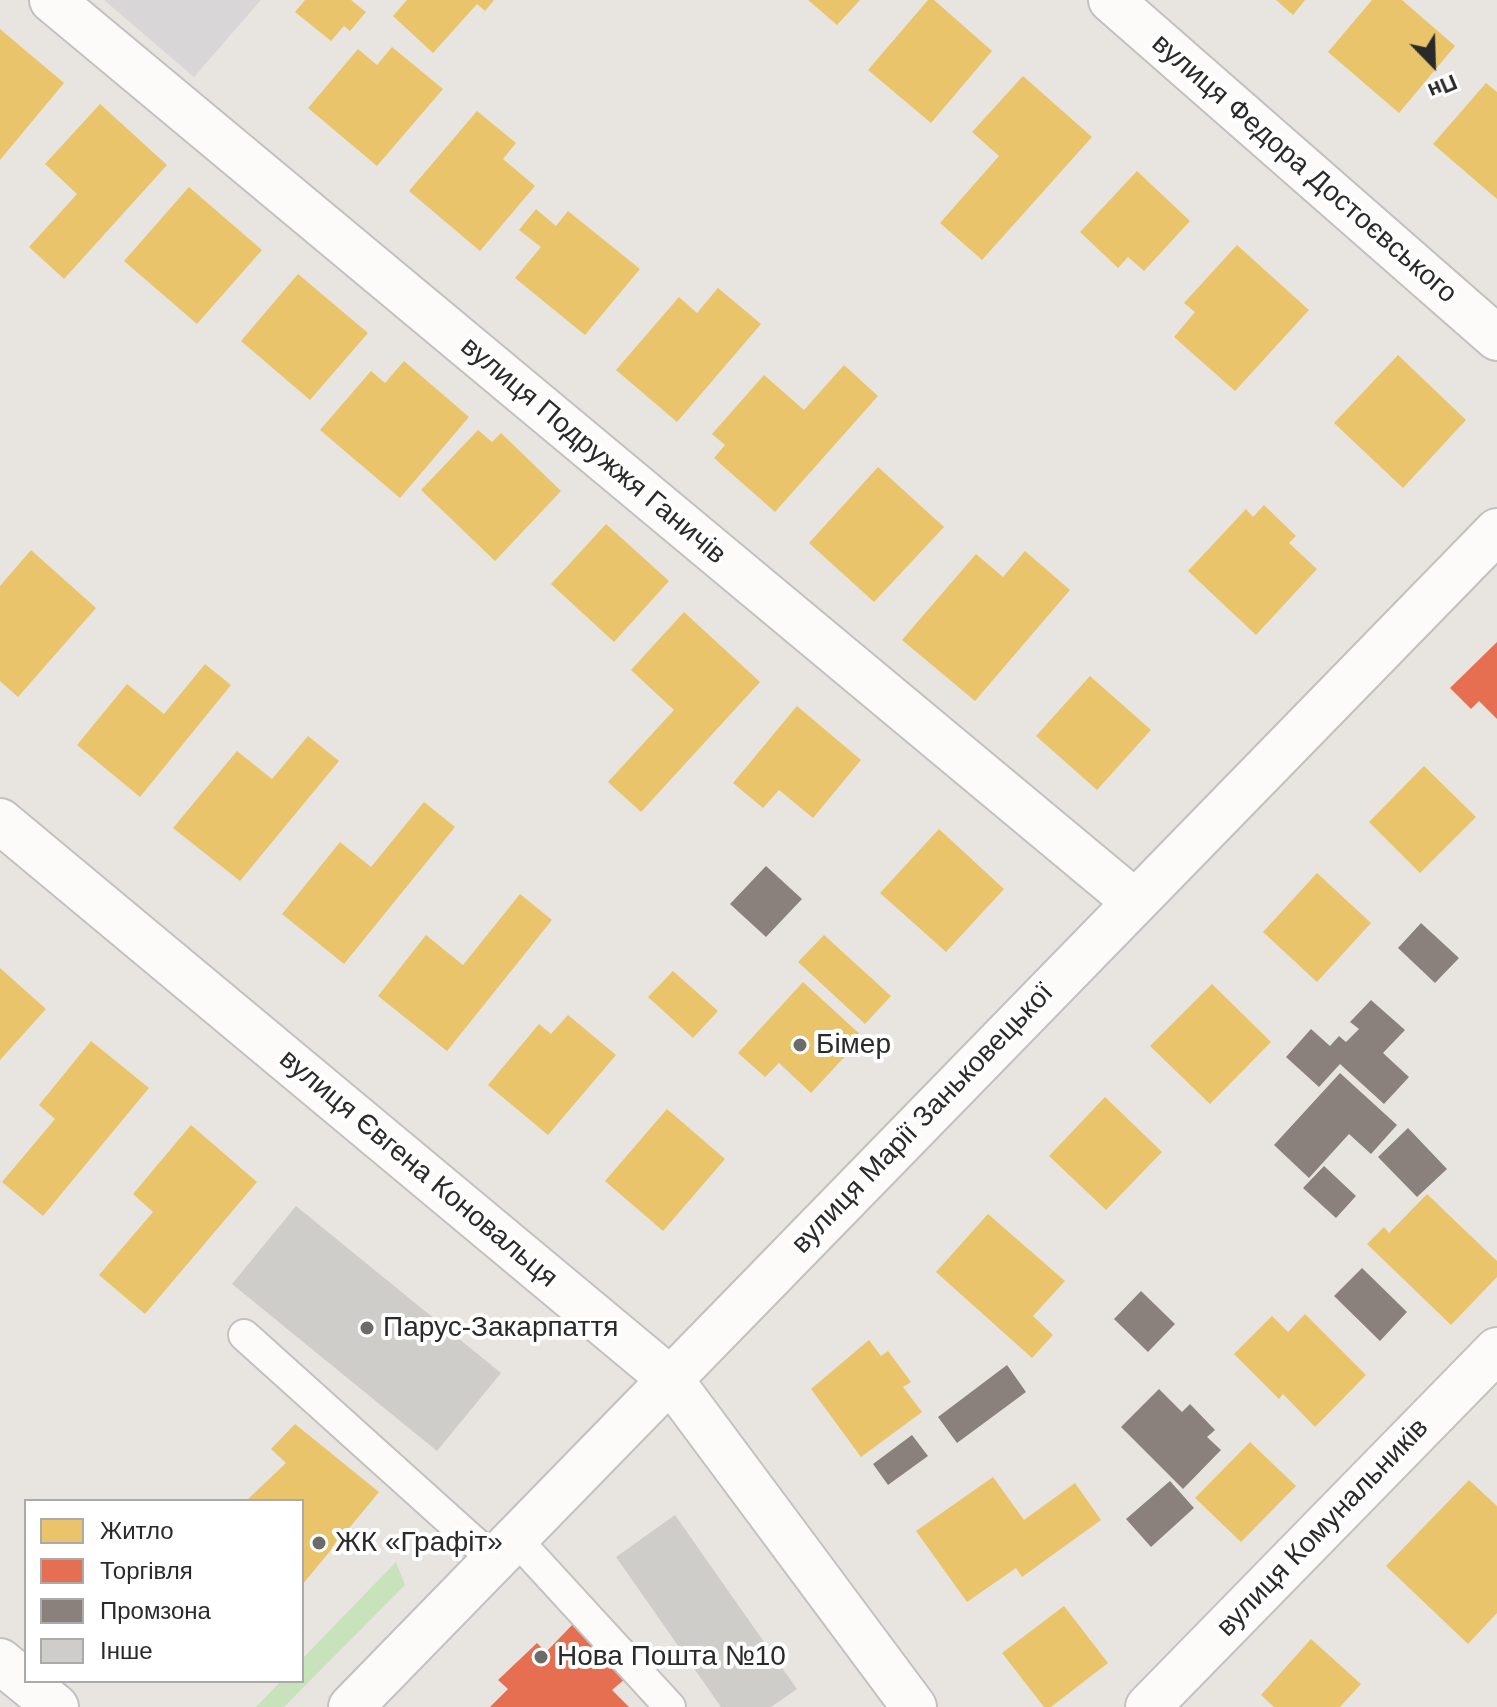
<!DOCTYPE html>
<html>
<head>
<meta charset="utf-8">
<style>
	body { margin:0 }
	#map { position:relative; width:1497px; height:1707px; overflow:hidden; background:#e8e5e0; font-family:Arial,sans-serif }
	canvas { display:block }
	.legend { position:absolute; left:24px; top:1499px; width:280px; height:184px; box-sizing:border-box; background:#fff; border:2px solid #aaa; margin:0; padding:10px 14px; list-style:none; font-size:24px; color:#2a2a2a }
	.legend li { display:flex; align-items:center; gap:16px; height:40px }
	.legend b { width:40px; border:2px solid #aaa }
	.north { position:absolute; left:1393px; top:24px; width:80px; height:80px; -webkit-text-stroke:6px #fff; paint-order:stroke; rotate:157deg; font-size:22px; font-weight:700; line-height:32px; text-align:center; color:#2a2a2a }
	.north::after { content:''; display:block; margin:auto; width:28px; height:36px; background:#2a2a2a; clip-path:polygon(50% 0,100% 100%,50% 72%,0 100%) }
</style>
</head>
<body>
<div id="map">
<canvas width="1497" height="1707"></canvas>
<ul class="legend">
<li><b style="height:22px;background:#e9c46a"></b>Житло</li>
<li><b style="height:22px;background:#e76f51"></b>Торгівля</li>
<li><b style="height:22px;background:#8a817c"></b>Промзона</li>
<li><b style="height:22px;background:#cfcdc9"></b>Інше</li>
</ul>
<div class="north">Пн</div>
</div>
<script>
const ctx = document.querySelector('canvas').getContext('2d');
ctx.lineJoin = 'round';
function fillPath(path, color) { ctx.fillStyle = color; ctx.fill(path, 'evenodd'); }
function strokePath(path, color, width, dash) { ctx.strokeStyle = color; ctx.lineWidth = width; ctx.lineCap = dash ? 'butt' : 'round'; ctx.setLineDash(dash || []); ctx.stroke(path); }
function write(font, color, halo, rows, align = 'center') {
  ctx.font = font + ' Arial,sans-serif'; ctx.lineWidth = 8; ctx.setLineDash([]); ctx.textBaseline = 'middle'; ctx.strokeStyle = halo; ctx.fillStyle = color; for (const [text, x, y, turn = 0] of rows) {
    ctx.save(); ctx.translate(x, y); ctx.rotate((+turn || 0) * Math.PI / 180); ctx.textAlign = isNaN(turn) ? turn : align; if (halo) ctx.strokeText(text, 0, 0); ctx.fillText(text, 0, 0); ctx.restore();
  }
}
const industrial = new Path2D(`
	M 104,0 L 261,0 L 194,77 Z`);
const green = new Path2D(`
	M 396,1562 L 405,1585 L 284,1707 L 256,1707 L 281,1681 L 302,1681 L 302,1659 Z`);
const homes = new Path2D(`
	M 305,0 L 351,0 L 366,12 L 350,31 L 344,26 L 331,41 L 295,12 Z
	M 407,0 L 494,0 L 485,11 L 477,4 L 433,53 L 393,16 Z
	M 808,0 L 860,0 L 837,25 Z
	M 928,0 L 934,0 L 992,51 L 931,123 L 868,70 Z
	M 1276,0 L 1305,0 L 1293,15 Z
	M 1372,0 L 1402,0 L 1455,46 L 1399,113 L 1328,52 Z
	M 0,29 L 64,83 L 0,160 Z
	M 392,47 L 443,89 L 377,166 L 308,108 L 358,49 L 377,65 Z
	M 1023,76 L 1092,137 L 982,260 L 940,223 L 999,156 L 972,132 Z
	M 1486,83 L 1497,92 L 1497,199 L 1433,144 Z
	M 100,104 L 167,165 L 64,279 L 29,247 L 77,194 L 45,164 Z
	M 477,111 L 516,143 L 503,159 L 535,186 L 480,251 L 409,191 Z
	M 1137,171 L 1190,221 L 1144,271 L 1128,257 L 1118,268 L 1080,232 Z
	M 189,187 L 262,250 L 197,324 L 124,261 Z
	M 536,209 L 556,226 L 568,211 L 640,269 L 585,335 L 515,278 L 541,247 L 519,230 Z
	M 1237,245 L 1309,310 L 1235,391 L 1174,337 L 1195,312 L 1184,303 Z
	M 298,274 L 368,333 L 310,400 L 241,341 Z
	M 718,288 L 761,324 L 677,422 L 616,370 L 679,297 L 697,313 Z
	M 1398,355 L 1466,420 L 1403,488 L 1334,423 Z
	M 404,361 L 469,417 L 400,498 L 320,430 L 371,371 L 385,383 Z
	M 844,365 L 878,396 L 775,512 L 714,458 L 725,445 L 712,434 L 764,375 L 804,410 Z
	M 478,430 L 492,442 L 501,433 L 561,491 L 495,561 L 421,490 Z
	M 878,467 L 944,527 L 874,602 L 809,543 Z
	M 1264,505 L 1296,536 L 1289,543 L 1317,569 L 1256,635 L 1188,571 L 1246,509 L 1253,517 Z
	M 606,524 L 669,581 L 614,642 L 551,584 Z
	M 31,550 L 96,608 L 18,697 L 0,681 L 0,586 Z
	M 1025,551 L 1070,590 L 975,701 L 902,640 L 976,554 L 1003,577 Z
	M 684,612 L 760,682 L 641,812 L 608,782 L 674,710 L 631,670 Z
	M 205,664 L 231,685 L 140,797 L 77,745 L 127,684 L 164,714 Z
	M 1090,676 L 1151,730 L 1097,790 L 1036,736 Z
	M 797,706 L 861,760 L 813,818 L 779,790 L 763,808 L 733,783 Z
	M 308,736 L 339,761 L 240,881 L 173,828 L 237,751 L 272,779 Z
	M 1424,766 L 1476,817 L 1420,873 L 1369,822 Z
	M 424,802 L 455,827 L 344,964 L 282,914 L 340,842 L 371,867 Z
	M 939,829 L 1004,889 L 946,952 L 880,893 Z
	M 1317,873 L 1371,923 L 1317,982 L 1263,932 Z
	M 520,894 L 552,920 L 447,1051 L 378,996 L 426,935 L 463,965 Z
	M 824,935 L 891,996 L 865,1024 L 798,962 Z
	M 0,968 L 46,1009 L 0,1060 Z
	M 673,971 L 718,1011 L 693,1038 L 648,997 Z
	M 803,982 L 863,1037 L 811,1093 L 779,1063 L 765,1077 L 738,1053 Z
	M 1212,984 L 1271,1042 L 1210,1104 L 1150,1046 Z
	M 568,1015 L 616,1055 L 548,1135 L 488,1085 L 539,1024 L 551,1034 Z
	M 91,1041 L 149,1088 L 43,1216 L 2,1182 L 55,1119 L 39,1105 Z
	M 1105,1097 L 1162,1152 L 1106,1210 L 1049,1156 Z
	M 667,1109 L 725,1159 L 663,1231 L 605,1181 Z
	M 191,1125 L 257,1182 L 145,1314 L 99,1275 L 153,1212 L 133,1194 Z
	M 1427,1194 L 1497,1261 L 1497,1277 L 1451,1325 L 1367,1244 L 1384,1227 L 1389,1233 Z
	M 988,1214 L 1065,1281 L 1033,1316 L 1053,1335 L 1032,1358 L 936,1272 Z
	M 1305,1314 L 1366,1375 L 1315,1427 L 1283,1394 L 1279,1399 L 1234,1354 L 1272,1316 L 1288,1332 Z
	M 869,1340 L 881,1356 L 888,1351 L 911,1382 L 903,1387 L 922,1412 L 861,1457 L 811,1389 Z
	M 295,1424 L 379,1492 L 302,1585 L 302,1501 L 246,1501 L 286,1463 L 271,1449 Z
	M 1250,1442 L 1296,1486 L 1241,1542 L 1195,1498 Z
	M 993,1477 L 1024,1520 L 1075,1483 L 1101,1520 L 1022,1577 L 1016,1568 L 967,1602 L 916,1531 Z
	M 1469,1480 L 1497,1506 L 1497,1613 L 1468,1644 L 1386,1566 Z
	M 1064,1606 L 1108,1663 L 1051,1707 L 1044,1707 L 1002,1653 Z
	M 1311,1639 L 1361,1684 L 1340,1707 L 1274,1707 L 1261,1695 Z`);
const shops = new Path2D(`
	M 1497,642 L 1497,719 L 1479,701 L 1471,709 L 1450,688 Z
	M 573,1624 L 625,1679 L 612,1690 L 629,1707 L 490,1707 L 508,1689 L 498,1680 L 537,1643 L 546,1652 Z`);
const industry = new Path2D(`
	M 766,866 L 802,899 L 766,937 L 730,904 Z
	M 1421,923 L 1459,958 L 1435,983 L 1398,948 Z
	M 1371,1000 L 1405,1030 L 1383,1053 L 1409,1077 L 1384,1104 L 1340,1064 L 1319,1087 L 1286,1057 L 1311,1029 L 1330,1046 L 1339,1036 L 1346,1042 L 1359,1029 L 1350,1022 Z
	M 1340,1073 L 1397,1125 L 1371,1154 L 1349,1134 L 1309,1178 L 1274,1145 Z
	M 1408,1128 L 1447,1169 L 1417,1197 L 1378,1157 Z
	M 1324,1166 L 1356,1196 L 1336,1218 L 1303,1188 Z
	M 1362,1268 L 1407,1312 L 1380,1341 L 1334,1296 Z
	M 1141,1291 L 1175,1324 L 1148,1352 L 1114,1319 Z
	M 1007,1365 L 1026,1392 L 957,1443 L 938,1417 Z
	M 1159,1389 L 1182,1412 L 1190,1404 L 1215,1430 L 1207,1437 L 1221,1450 L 1183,1489 L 1121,1427 Z
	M 912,1435 L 928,1456 L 888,1485 L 873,1464 Z
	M 1170,1481 L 1194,1508 L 1151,1547 L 1126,1519 Z`);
const building = new Path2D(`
	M 296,1206 L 501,1373 L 437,1451 L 232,1284 Z
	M 675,1515 L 797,1689 L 771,1707 L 721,1707 L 616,1557 Z`);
const lane = new Path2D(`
	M 244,1335 L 494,1560
	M 515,1538 L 670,1707`);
const street = new Path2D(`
	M 52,0 L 1135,902
	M 1111,0 L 1497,338
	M 0,821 L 670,1379 L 914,1707
	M 0,1661 L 56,1707
	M 1148,1707 L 1497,1350`);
const secondary = new Path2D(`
	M 351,1707 L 1497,531`);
const markers = [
	[800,1045,8,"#6c6b6a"],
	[367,1328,8,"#6c6b6a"],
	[319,1543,8,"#6c6b6a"],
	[541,1657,8,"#6c6b6a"]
];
const streetNames = [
	["вулиця Федора Достоєвського",1304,169,41],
	["вулиця Подружжя Ганичів",593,451,40],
	["вулиця Марії Заньковецької",923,1119,-46],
	["вулиця Євгена Коновальця",418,1169,40],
	["вулиця Комунальників",1323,1528,-46]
];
const poiNames = [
	["Бімер",816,1045],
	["Парус-Закарпаття",383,1328],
	["ЖК «Графіт»",335,1543],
	["Нова Пошта №10",557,1657]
];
fillPath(industrial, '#d9d6d7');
fillPath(green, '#c8e2bb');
fillPath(homes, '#e9c46a');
fillPath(shops, '#e76f51');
fillPath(industry, '#8a817c');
fillPath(building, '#cfcdc9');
strokePath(lane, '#c1c1c1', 34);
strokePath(street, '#c1c1c1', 48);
strokePath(secondary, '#c1c1c1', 48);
strokePath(lane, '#fcfbfa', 30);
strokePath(street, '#fcfbfa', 44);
strokePath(secondary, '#fcfbfa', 44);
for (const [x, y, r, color] of markers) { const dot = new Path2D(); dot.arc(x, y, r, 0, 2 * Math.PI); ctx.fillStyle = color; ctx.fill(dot); strokePath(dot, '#fff', 3); }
write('28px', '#2a2a2a', '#fff', streetNames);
write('28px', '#2a2a2a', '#fff', poiNames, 'left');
</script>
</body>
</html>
